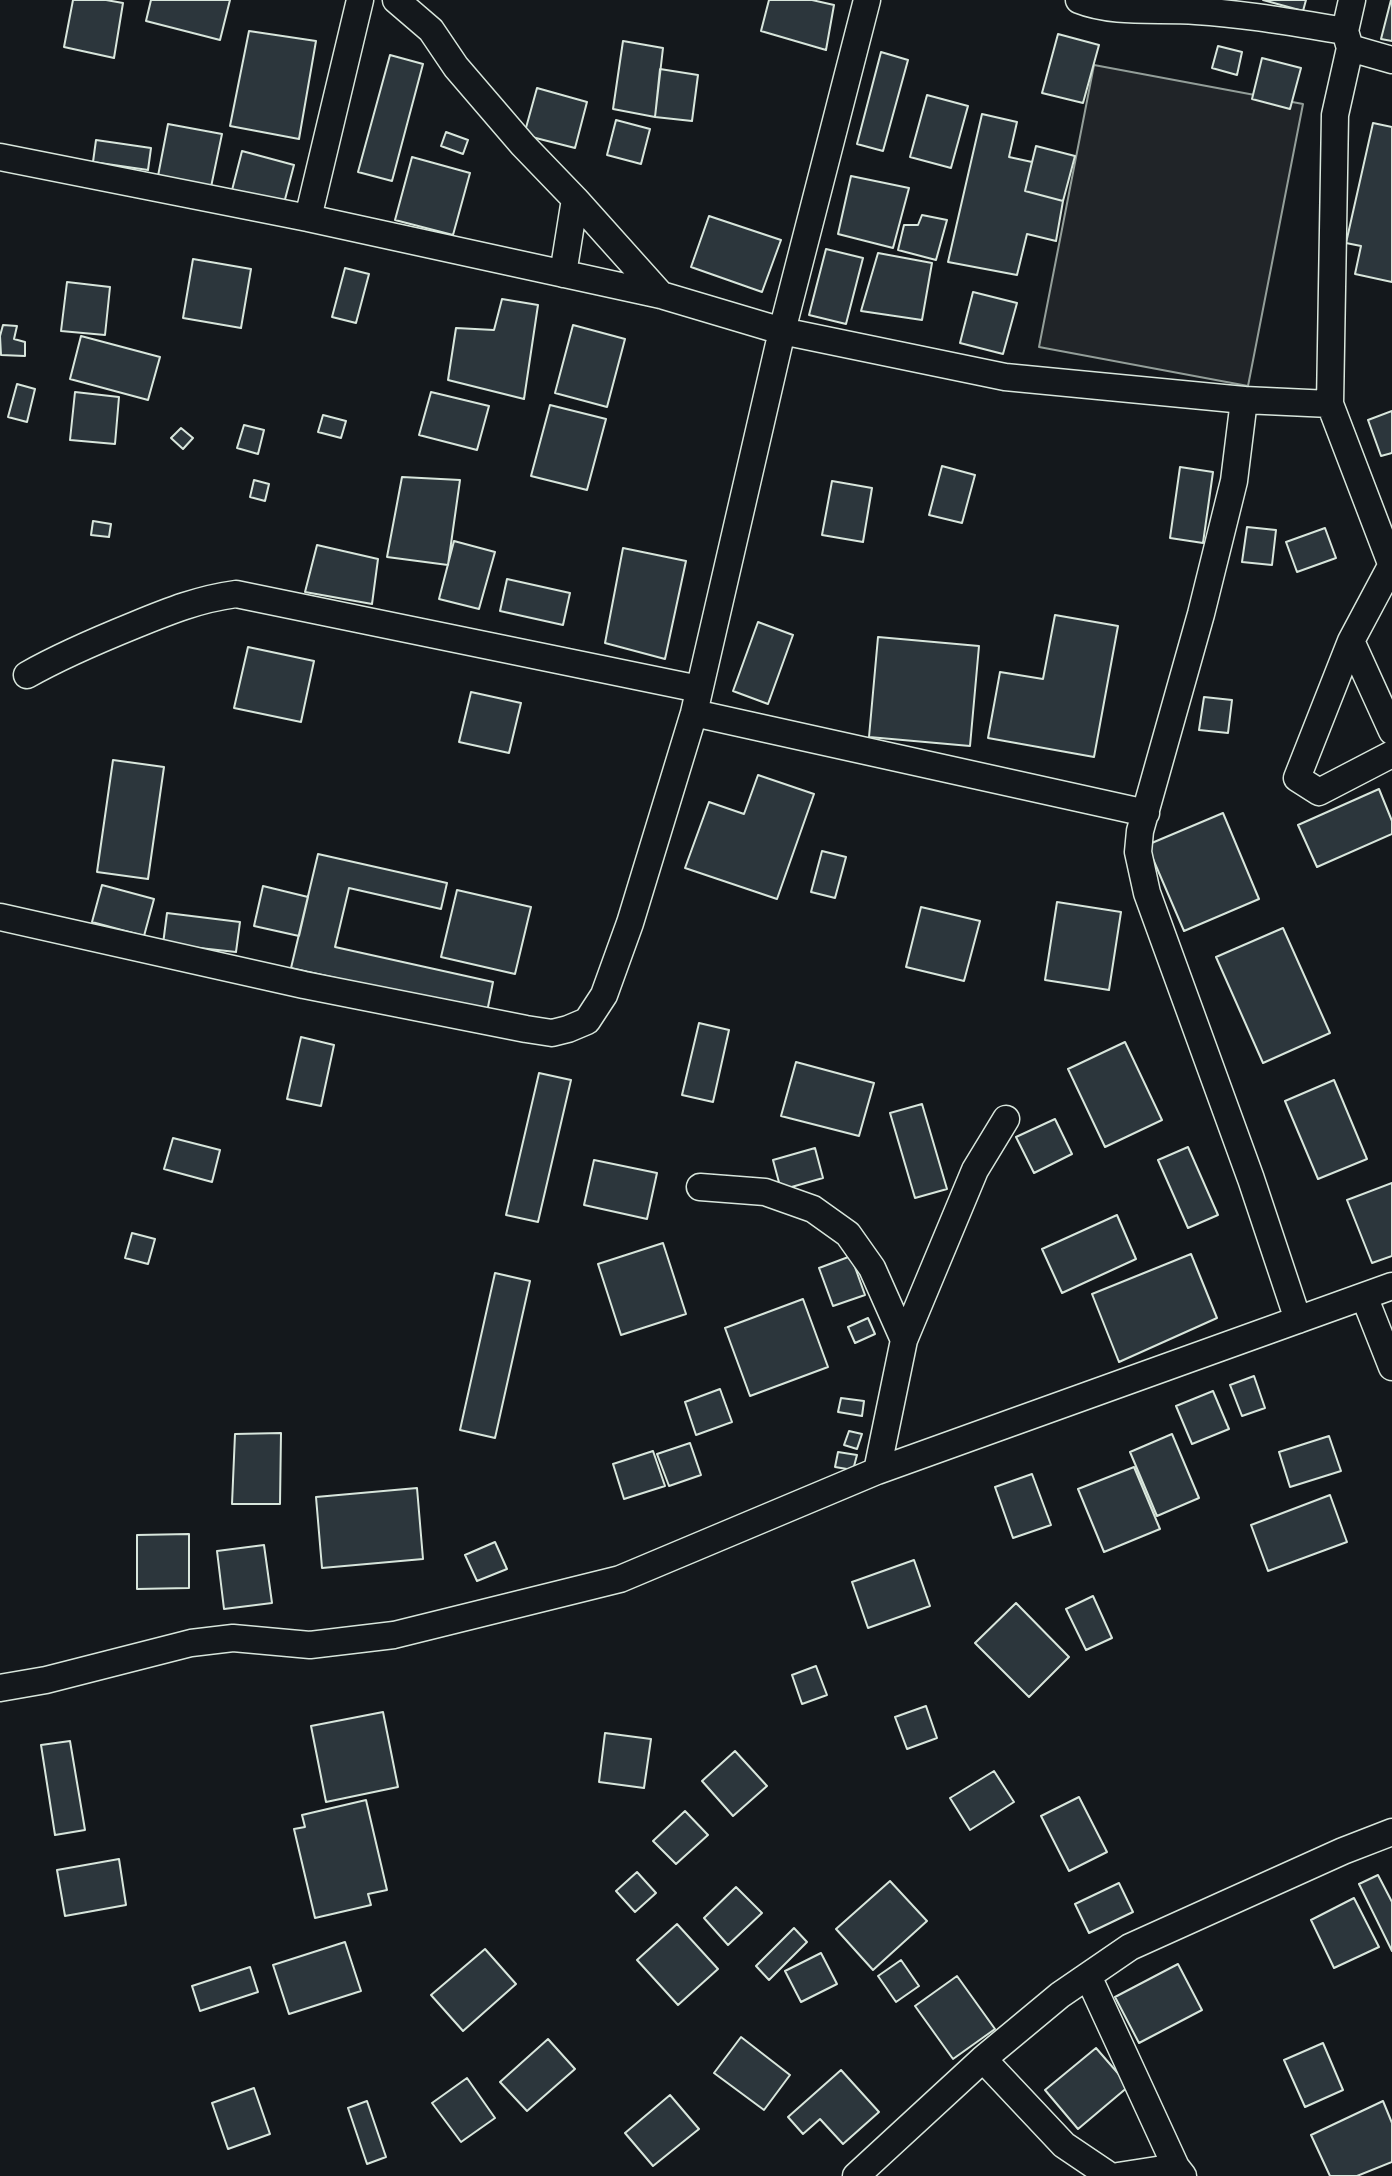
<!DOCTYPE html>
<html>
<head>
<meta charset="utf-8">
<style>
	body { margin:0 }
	canvas { display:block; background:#14181c }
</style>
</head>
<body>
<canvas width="1392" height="2176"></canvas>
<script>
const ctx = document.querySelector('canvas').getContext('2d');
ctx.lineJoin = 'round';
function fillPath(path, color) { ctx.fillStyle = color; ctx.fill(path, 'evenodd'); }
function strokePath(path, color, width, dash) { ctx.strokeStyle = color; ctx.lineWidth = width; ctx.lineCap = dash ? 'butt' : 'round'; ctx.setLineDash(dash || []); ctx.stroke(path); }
const green = new Path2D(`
	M 1094,65 L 1303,104 L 1248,386 L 1039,347 Z`);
const building = new Path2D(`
	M 73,0 L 106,0 L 123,3 L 114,58 L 64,47 Z
	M 151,0 L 230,0 L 220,40 L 146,21 Z
	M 769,0 L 812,0 L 834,5 L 826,50 L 761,31 Z
	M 1263,0 L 1306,0 L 1303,11 Z
	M 1391,0 L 1392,0 L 1392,41 L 1381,39 Z
	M 249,31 L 316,41 L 299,139 L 230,126 Z
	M 1058,34 L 1099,45 L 1083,103 L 1042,93 Z
	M 623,41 L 663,48 L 655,117 L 613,109 Z
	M 1218,46 L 1242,52 L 1237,75 L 1212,68 Z
	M 881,52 L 908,60 L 883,151 L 857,144 Z
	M 390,55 L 423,64 L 392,181 L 358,172 Z
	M 1262,58 L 1301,68 L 1290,109 L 1252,99 Z
	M 660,69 L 698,75 L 692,121 L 655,117 Z
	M 537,88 L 587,102 L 575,148 L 524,135 Z
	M 927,95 L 968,106 L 951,168 L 910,157 Z
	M 982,114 L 1017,122 L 1009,157 L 1032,162 L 1025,191 L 1063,201 L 1056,241 L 1027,234 L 1017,275 L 948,262 Z
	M 616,120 L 650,129 L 641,164 L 607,155 Z
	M 1373,123 L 1392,127 L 1392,282 L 1355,274 L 1361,246 L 1346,243 Z
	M 168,124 L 222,134 L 211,187 L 158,176 Z
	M 446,132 L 468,140 L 463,154 L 441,146 Z
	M 96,140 L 151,148 L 148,170 L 93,162 Z
	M 1036,146 L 1075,156 L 1063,201 L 1025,191 Z
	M 242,151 L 294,165 L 283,207 L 231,194 Z
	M 412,157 L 470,173 L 453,235 L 395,220 Z
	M 851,176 L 909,188 L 893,248 L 838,234 Z
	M 922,215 L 947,220 L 936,260 L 898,250 L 904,225 L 918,225 Z
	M 709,216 L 781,240 L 762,292 L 691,267 Z
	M 826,249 L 863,258 L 846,324 L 809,315 Z
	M 878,253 L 932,263 L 922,320 L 861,311 Z
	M 193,259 L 251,269 L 241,328 L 183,318 Z
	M 345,268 L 369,274 L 356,323 L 332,317 Z
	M 67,282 L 110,287 L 105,335 L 61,331 Z
	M 973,292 L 1017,303 L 1003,354 L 960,343 Z
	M 502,299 L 538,305 L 524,399 L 448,380 L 456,328 L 494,330 Z
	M 3,325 L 17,326 L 14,339 L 25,342 L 25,356 L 1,355 L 0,336 Z
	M 573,325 L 625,339 L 607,407 L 555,393 Z
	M 81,336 L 160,357 L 148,400 L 70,379 Z
	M 17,384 L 35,389 L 27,422 L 8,417 Z
	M 75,392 L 119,397 L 115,444 L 70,440 Z
	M 431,392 L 489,406 L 477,450 L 419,435 Z
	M 550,405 L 606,419 L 587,490 L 531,476 Z
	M 1392,411 L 1392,453 L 1381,456 L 1368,420 Z
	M 323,415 L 346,421 L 341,438 L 318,432 Z
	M 244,425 L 264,430 L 258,454 L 237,448 Z
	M 181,428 L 193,438 L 183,449 L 171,438 Z
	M 942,466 L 975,475 L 962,523 L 929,515 Z
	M 1180,467 L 1213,472 L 1203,543 L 1170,538 Z
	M 402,477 L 460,480 L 448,565 L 387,557 Z
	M 254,480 L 269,484 L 265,501 L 250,497 Z
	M 832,481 L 872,488 L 863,542 L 822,535 Z
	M 93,521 L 111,524 L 109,537 L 91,535 Z
	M 1247,527 L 1276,530 L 1272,565 L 1242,562 Z
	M 1325,528 L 1336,558 L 1297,572 L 1286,542 Z
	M 454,541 L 495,552 L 479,609 L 439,599 Z
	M 317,545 L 378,559 L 372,604 L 305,592 Z
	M 623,548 L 686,561 L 665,659 L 605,643 Z
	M 507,579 L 570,593 L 563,625 L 500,611 Z
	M 1055,615 L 1118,626 L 1094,757 L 988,738 L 1000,672 L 1043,679 Z
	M 758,622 L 793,635 L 768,704 L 733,691 Z
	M 878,637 L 979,646 L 970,746 L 869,737 Z
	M 248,647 L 314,661 L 301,722 L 234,708 Z
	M 471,692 L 521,703 L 509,753 L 459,742 Z
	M 1204,697 L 1232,700 L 1228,733 L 1199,730 Z
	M 113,760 L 164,767 L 148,879 L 97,872 Z
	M 758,775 L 814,794 L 777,899 L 685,868 L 709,802 L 744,814 Z
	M 1379,789 L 1392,821 L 1392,834 L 1317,867 L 1298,825 Z
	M 1223,813 L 1259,899 L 1184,931 L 1147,845 Z
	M 822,851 L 846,857 L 835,898 L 811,892 Z
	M 318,854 L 447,883 L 441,909 L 349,888 L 335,947 L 493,982 L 487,1012 L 291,968 Z
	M 102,885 L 154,899 L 144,936 L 92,922 Z
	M 263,886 L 308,897 L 299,936 L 254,926 Z
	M 457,890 L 531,907 L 515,974 L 441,957 Z
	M 1057,902 L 1121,912 L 1109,990 L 1045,980 Z
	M 921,907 L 980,921 L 964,981 L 906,967 Z
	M 167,913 L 240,922 L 236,952 L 163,944 Z
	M 1283,928 L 1330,1033 L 1263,1063 L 1216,957 Z
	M 699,1023 L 729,1030 L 713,1102 L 682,1095 Z
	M 301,1037 L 334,1045 L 321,1106 L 287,1099 Z
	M 1125,1042 L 1162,1120 L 1105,1147 L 1068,1069 Z
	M 796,1062 L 874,1083 L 859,1136 L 781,1116 Z
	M 539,1073 L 571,1080 L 538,1222 L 506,1215 Z
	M 1334,1080 L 1367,1159 L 1318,1179 L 1285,1101 Z
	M 922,1104 L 947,1189 L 915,1198 L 890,1113 Z
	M 1055,1119 L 1072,1154 L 1034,1173 L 1016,1137 Z
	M 173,1138 L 220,1150 L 212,1182 L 164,1169 Z
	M 1188,1147 L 1218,1215 L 1188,1228 L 1158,1160 Z
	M 815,1148 L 823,1178 L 781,1190 L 773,1160 Z
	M 594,1160 L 657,1173 L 647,1219 L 584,1205 Z
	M 1392,1183 L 1392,1256 L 1372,1263 L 1347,1200 Z
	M 1117,1215 L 1136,1259 L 1062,1293 L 1042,1249 Z
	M 132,1233 L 155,1239 L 148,1264 L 125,1258 Z
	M 663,1243 L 686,1314 L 621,1335 L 598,1264 Z
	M 1191,1254 L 1217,1318 L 1119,1362 L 1092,1294 Z
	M 851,1256 L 865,1295 L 833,1306 L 819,1268 Z
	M 495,1273 L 530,1281 L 495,1438 L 460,1430 Z
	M 803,1299 L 828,1367 L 750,1396 L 725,1328 Z
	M 868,1318 L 875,1334 L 855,1343 L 848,1327 Z
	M 1254,1376 L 1265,1408 L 1242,1416 L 1230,1385 Z
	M 720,1389 L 732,1422 L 696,1435 L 685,1402 Z
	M 1213,1391 L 1229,1429 L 1192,1444 L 1176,1406 Z
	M 841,1398 L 864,1401 L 862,1416 L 838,1412 Z
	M 849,1431 L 862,1434 L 857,1449 L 844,1445 Z
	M 281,1433 L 280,1504 L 232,1504 L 235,1434 Z
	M 1172,1434 L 1199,1498 L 1157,1516 L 1130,1452 Z
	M 1329,1436 L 1341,1471 L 1290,1487 L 1279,1452 Z
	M 690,1443 L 701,1475 L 669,1486 L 657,1454 Z
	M 653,1451 L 665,1486 L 624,1499 L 613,1464 Z
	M 838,1452 L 857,1455 L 853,1470 L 835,1467 Z
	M 1134,1467 L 1160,1529 L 1104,1552 L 1078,1489 Z
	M 1032,1474 L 1051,1525 L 1013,1538 L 995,1487 Z
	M 417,1488 L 423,1559 L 322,1568 L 316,1497 Z
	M 1330,1495 L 1347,1542 L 1268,1571 L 1251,1525 Z
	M 189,1534 L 189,1588 L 137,1589 L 137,1535 Z
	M 495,1542 L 507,1569 L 477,1581 L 465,1555 Z
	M 264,1545 L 272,1603 L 224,1609 L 217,1551 Z
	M 914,1560 L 930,1606 L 868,1628 L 852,1582 Z
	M 1093,1596 L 1112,1638 L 1086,1650 L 1066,1609 Z
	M 1016,1603 L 1069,1657 L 1029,1697 L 975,1643 Z
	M 816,1666 L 827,1695 L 802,1704 L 792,1675 Z
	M 926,1706 L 937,1738 L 907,1749 L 895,1717 Z
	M 383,1712 L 398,1787 L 326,1802 L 311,1726 Z
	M 605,1733 L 651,1739 L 644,1788 L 599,1782 Z
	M 70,1741 L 85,1830 L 55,1835 L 41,1745 Z
	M 735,1751 L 767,1786 L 733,1816 L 702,1781 Z
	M 994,1771 L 1014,1802 L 970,1830 L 950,1798 Z
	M 1079,1797 L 1107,1852 L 1069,1871 L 1041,1816 Z
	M 366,1800 L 387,1890 L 368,1894 L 371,1905 L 315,1918 L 294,1829 L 305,1827 L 302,1815 Z
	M 685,1811 L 708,1835 L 676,1864 L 653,1841 Z
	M 119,1859 L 126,1905 L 65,1916 L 57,1870 Z
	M 637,1872 L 656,1893 L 635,1912 L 616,1891 Z
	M 1378,1875 L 1392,1902 L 1392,1951 L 1359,1884 Z
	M 890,1881 L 927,1921 L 873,1970 L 836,1929 Z
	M 1119,1883 L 1133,1912 L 1089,1933 L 1075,1904 Z
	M 736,1887 L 762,1913 L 728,1945 L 704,1918 Z
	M 1354,1898 L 1379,1947 L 1334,1968 L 1311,1920 Z
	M 677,1924 L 718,1969 L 678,2005 L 637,1960 Z
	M 794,1928 L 807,1942 L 769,1980 L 756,1966 Z
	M 345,1942 L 361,1991 L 289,2014 L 273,1965 Z
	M 485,1949 L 516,1984 L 463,2031 L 431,1995 Z
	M 821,1953 L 837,1984 L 801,2002 L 785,1971 Z
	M 901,1960 L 919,1986 L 896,2002 L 878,1976 Z
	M 1178,1964 L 1202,2010 L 1139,2043 L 1115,1997 Z
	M 250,1967 L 258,1992 L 200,2011 L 192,1986 Z
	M 957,1976 L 995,2029 L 953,2059 L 915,2006 Z
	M 741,2037 L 790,2075 L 764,2110 L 714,2073 Z
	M 548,2039 L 575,2069 L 527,2111 L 500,2082 Z
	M 1323,2043 L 1343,2090 L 1305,2107 L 1284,2060 Z
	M 1096,2048 L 1129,2086 L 1078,2129 L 1045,2090 Z
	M 841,2070 L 879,2112 L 843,2144 L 820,2119 L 803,2134 L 788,2117 Z
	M 467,2078 L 495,2118 L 461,2142 L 432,2103 Z
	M 254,2088 L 270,2134 L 228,2149 L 212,2103 Z
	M 670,2095 L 699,2129 L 653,2166 L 625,2133 Z
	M 367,2101 L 386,2157 L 367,2164 L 348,2108 Z
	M 1383,2101 L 1392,2123 L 1392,2162 L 1357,2176 L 1330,2176 L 1311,2135 Z`);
const minor = new Path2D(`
	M 360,0 L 308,218 L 661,295 L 782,331 L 1005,377 L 1244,400 L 1330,404
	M 396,0 L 431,30 L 456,67 L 523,145 L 575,199 L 661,295
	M 1079,0 C 1114,14 1158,8 1196,11 C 1246,14 1295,23 1345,31
	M 1352,0 L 1345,31 L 1350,48 L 1335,115 L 1330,404 L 1392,566
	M 1350,48 L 1392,60
	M 0,157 L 308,218
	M 563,274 L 575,199
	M 1244,400 L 1234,481 L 1201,614 L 1140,831 L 1138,852 L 1147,893 L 1251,1179 L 1298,1320
	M 1392,564 L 1351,641 L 1297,778 L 1319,792 L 1392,754
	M 1351,641 L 1392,731
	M 27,675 C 62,655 98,640 135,625 C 169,611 199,599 236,594 L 699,689
	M 694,713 L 1146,813
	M 0,917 L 304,985 L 526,1029 L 552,1033 L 568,1029 L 587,1021 L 604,995 L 630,923 L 694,713 L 782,331 L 867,0
	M 700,1187 L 765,1192 L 813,1209 L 848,1234 L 872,1268 L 904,1340 L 877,1471
	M 1364,1296 L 1392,1367
	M 904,1340 L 975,1170 L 1006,1119
	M 0,1688 L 46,1680 L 191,1643 L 233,1638 L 310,1645 L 394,1635 L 620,1579 L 877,1471 L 1392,1286
	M 1088,1976 L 1176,2167 L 1183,2176
	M 983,2059 L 1064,2145 L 1110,2176
	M 856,2176 L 983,2059 L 1060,1995 L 1130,1947 L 1343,1851 L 1392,1832
	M 1118,2176 L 1176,2167`);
fillPath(green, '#202428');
strokePath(green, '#939e99', 2);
fillPath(building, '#2c363c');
strokePath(building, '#d8e6dc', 2);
strokePath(minor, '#d8e6dc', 29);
strokePath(minor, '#14181c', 26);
</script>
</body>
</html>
